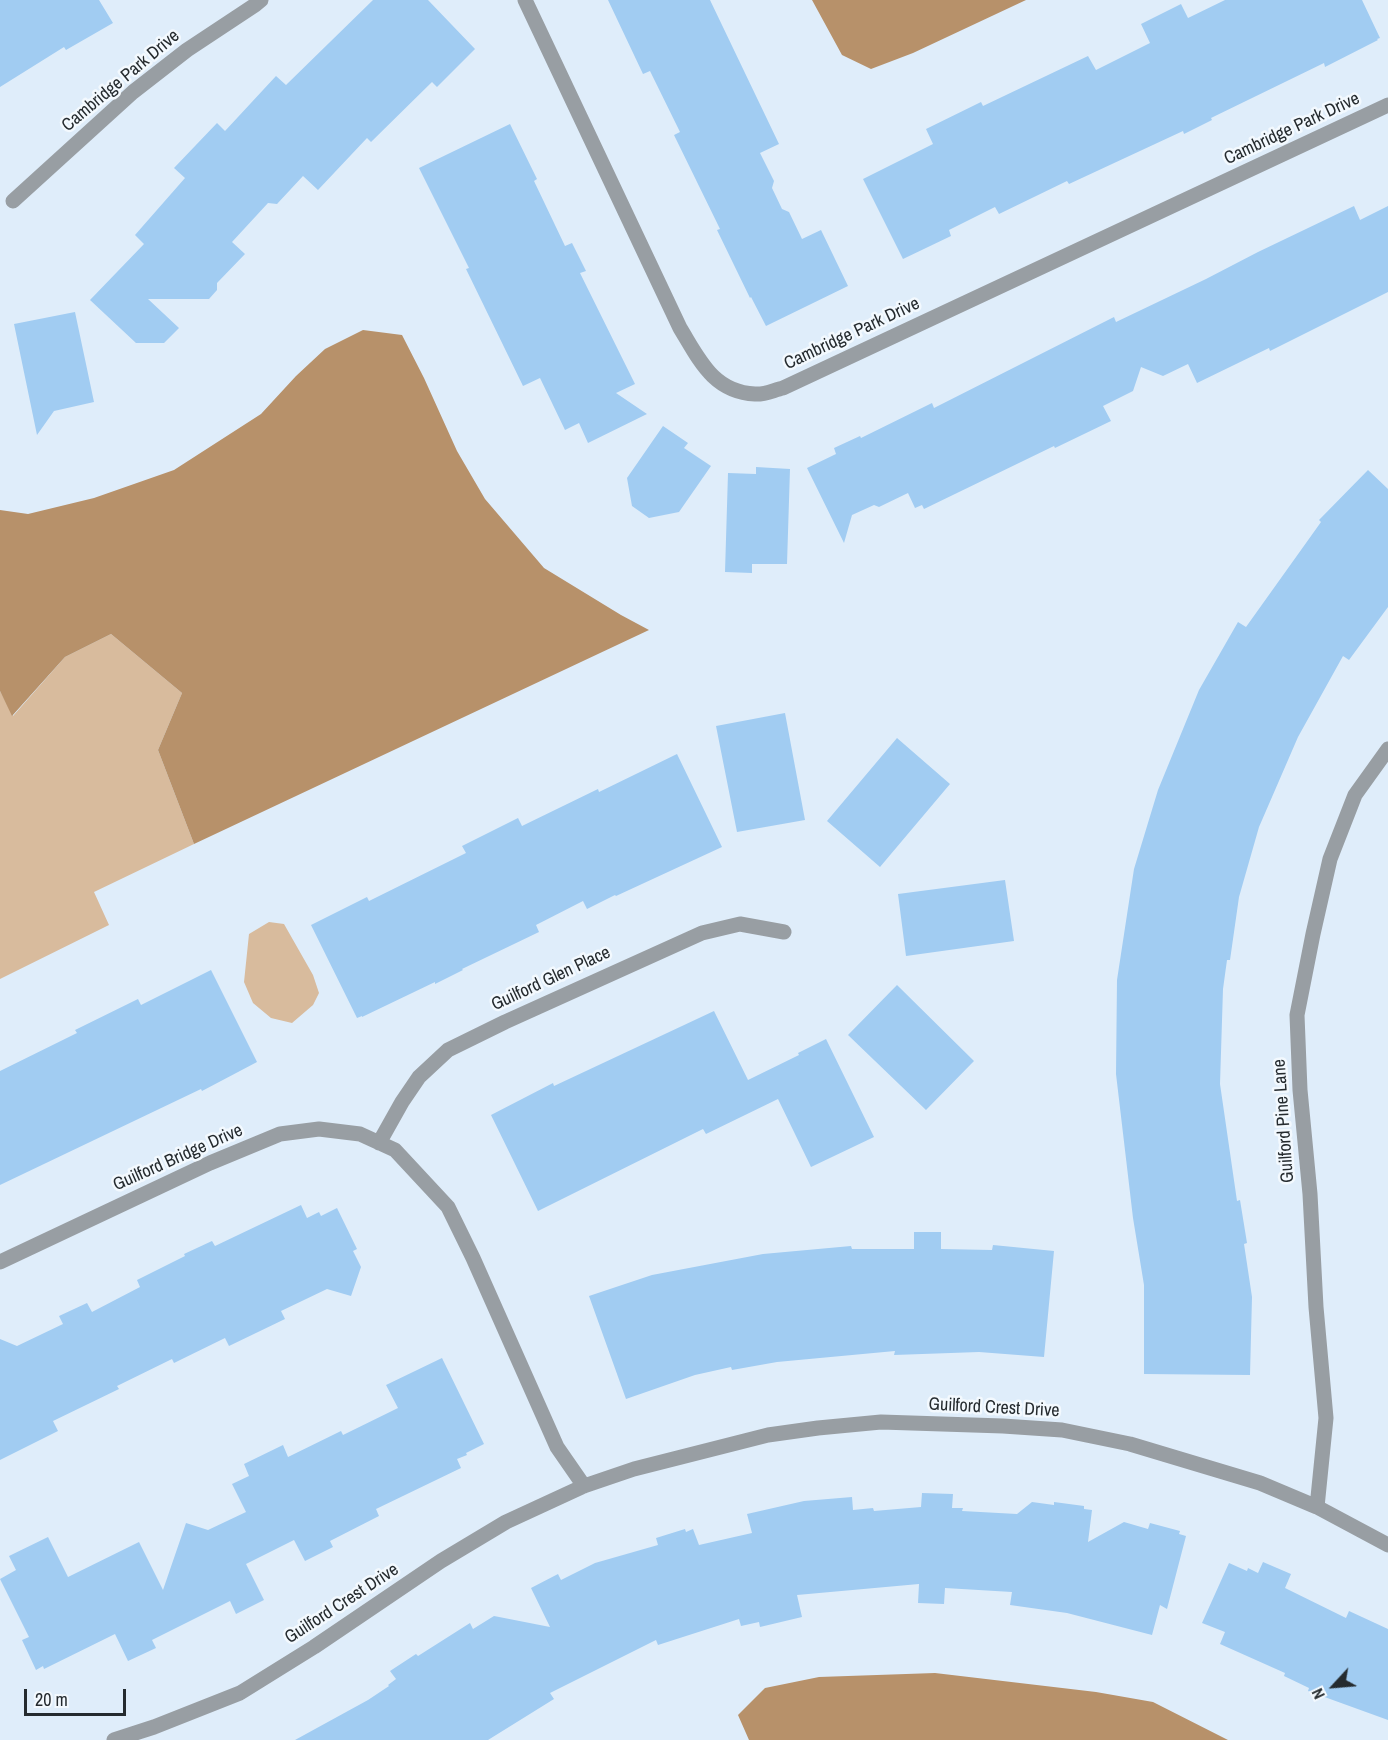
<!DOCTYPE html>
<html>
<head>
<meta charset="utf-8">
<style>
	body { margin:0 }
	#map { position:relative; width:1388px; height:1740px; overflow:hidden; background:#dfedfa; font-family:"Archivo Narrow",sans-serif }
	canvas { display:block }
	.north { position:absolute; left:1304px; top:1656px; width:60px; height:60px; -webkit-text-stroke:4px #f3f9fe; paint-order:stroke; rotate:244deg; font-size:16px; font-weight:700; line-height:24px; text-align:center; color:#252b2f }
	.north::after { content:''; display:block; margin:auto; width:21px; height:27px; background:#252b2f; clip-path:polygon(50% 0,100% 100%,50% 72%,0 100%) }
	.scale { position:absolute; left:24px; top:1689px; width:102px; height:27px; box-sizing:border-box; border:3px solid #252b2f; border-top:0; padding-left:8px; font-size:18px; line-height:21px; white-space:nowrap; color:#252b2f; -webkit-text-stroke:4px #f3f9fe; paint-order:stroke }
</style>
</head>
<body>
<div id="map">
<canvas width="1388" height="1740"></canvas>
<div class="north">N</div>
<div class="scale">20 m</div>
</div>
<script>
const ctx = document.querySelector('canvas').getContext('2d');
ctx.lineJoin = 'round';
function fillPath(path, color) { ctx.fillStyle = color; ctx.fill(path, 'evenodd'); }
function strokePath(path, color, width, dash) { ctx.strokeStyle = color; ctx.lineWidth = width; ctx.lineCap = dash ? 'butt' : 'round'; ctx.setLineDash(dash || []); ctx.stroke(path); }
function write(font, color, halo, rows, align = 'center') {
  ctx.font = font + ' "Archivo Narrow",sans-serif'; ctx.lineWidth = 5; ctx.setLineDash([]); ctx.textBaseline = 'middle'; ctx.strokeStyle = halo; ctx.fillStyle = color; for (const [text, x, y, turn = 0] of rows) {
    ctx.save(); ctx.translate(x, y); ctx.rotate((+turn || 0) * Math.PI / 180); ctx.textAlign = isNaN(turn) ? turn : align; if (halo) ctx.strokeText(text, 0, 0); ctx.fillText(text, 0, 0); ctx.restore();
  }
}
const green = new Path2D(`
	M 111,634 L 182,693 L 158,750 L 194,844 L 94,892 L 109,925 L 0,979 L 0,691 L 13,716 L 65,657 Z
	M 269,922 L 284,924 L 313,975 L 319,993 L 313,1005 L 292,1023 L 271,1018 L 253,1003 L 244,982 L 249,934 Z`);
const water = new Path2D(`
	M 812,0 L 1026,0 L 913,53 L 871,69 L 842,55 Z
	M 363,330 L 402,335 L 424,378 L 457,451 L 485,499 L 544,568 L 621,615 L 649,630 L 194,844 L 158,750 L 182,693 L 111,634 L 65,657 L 12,716 L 0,691 L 0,510 L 28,514 L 94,498 L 174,470 L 261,414 L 296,376 L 325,349 Z
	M 935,1673 L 1096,1692 L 1153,1702 L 1228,1740 L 749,1740 L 738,1715 L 765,1688 L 819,1677 Z`);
const building = new Path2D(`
	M 0,0 L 99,0 L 113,23 L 66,50 L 64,47 L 0,87 Z
	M 373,0 L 428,0 L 475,49 L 437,87 L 432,82 L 371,142 L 367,138 L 318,190 L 303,176 L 277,204 L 268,203 L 232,242 L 245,254 L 217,283 L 217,290 L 209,299 L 148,299 L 179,328 L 164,343 L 136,343 L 90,300 L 144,244 L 135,235 L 185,178 L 174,168 L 217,123 L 225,131 L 276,76 L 286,85 Z
	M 608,0 L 710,0 L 779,144 L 760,153 L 774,181 L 772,188 L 782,209 L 789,212 L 802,239 L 821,230 L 848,286 L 766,326 L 751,297 L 750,298 L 717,230 L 720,229 L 674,135 L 680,132 L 650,71 L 643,74 Z
	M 1225,0 L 1362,0 L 1380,38 L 1377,39 L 1378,40 L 1325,67 L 1324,63 L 1211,118 L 1212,120 L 1184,134 L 1183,131 L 1069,184 L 1067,181 L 999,214 L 995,207 L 949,230 L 951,236 L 903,259 L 863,179 L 933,144 L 926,129 L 981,102 L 983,106 L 1088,56 L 1096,70 L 1150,43 L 1141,24 L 1181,4 L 1188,18 Z
	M 510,124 L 537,179 L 534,181 L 565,246 L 572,243 L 586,271 L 580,273 L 635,384 L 616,393 L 647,414 L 588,443 L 579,423 L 565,430 L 540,378 L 523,386 L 466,269 L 469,268 L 419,168 Z
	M 1354,206 L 1360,220 L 1388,206 L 1388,292 L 1270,351 L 1269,348 L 1197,383 L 1188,364 L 1163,376 L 1141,367 L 1133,391 L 1103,406 L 1111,421 L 1055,448 L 1054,446 L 924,509 L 922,505 L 915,508 L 908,493 L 879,507 L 874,505 L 852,515 L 844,543 L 807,468 L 836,454 L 834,448 L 860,436 L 861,438 L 932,403 L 934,408 L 1114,317 L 1116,322 L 1206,279 L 1258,252 Z
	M 75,312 L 94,402 L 54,411 L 37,435 L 14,324 Z
	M 663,426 L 688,443 L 684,448 L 711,466 L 679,512 L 649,518 L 632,506 L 627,478 Z
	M 756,467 L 790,469 L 787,564 L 752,564 L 752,573 L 725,572 L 728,473 L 756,474 Z
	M 1368,470 L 1388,489 L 1388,607 L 1349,660 L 1343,656 L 1298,737 L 1259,827 L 1239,897 L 1230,960 L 1227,960 L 1223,989 L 1220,1084 L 1237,1201 L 1240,1200 L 1247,1243 L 1244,1244 L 1252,1297 L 1250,1375 L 1144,1374 L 1144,1285 L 1133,1218 L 1116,1074 L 1117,980 L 1134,869 L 1158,790 L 1199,690 L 1238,622 L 1246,627 L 1321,522 L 1319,520 Z
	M 785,713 L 805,820 L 737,832 L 716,726 Z
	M 897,738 L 950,784 L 880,867 L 827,821 Z
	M 677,754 L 722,847 L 616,896 L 615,895 L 587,909 L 583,901 L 536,925 L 539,932 L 462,969 L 463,970 L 435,984 L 435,982 L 362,1017 L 362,1016 L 357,1018 L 311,925 L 367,897 L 369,901 L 466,853 L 462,846 L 518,818 L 522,826 L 598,789 L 599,792 Z
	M 1005,880 L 1014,941 L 906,956 L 898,894 Z
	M 211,970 L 257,1062 L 202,1091 L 201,1089 L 0,1185 L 0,1071 L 77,1033 L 75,1030 L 138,999 L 141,1005 Z
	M 897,985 L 974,1061 L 926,1110 L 848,1035 Z
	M 714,1011 L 748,1080 L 799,1055 L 798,1053 L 826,1039 L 874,1137 L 811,1167 L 778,1099 L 706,1134 L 703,1129 L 538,1211 L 491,1115 L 553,1083 L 554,1086 Z
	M 301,1205 L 307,1218 L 319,1212 L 321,1216 L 337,1208 L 357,1249 L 353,1251 L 361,1267 L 351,1296 L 327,1289 L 281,1311 L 285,1319 L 229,1346 L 225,1338 L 174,1363 L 172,1359 L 117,1386 L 119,1389 L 53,1421 L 58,1431 L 0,1460 L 0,1339 L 17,1346 L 63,1324 L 59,1316 L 87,1303 L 92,1312 L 140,1287 L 137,1280 L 185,1256 L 184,1254 L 212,1241 L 215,1246 Z
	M 914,1232 L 941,1232 L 941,1249 L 992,1250 L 993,1245 L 1054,1251 L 1044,1357 L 979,1352 L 894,1355 L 895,1351 L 777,1362 L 732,1370 L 731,1367 L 695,1375 L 626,1399 L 589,1296 L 652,1275 L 763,1254 L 851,1246 L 852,1249 L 914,1249 Z
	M 442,1358 L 484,1444 L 466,1453 L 467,1455 L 457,1459 L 461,1468 L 376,1509 L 379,1516 L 330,1541 L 333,1547 L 305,1561 L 294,1540 L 246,1564 L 264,1600 L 236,1614 L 230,1601 L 152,1640 L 156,1648 L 128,1661 L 115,1634 L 44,1669 L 43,1666 L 36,1670 L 22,1640 L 29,1637 L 0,1579 L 16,1570 L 9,1556 L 48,1537 L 68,1577 L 139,1542 L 163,1590 L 186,1523 L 208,1530 L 246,1512 L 232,1484 L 249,1476 L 244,1464 L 283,1445 L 288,1457 L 341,1431 L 343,1435 L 398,1408 L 386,1385 Z
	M 922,1493 L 953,1494 L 952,1508 L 963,1508 L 962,1511 L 1017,1514 L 1032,1502 L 1054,1505 L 1054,1502 L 1084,1506 L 1084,1509 L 1092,1510 L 1088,1542 L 1124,1522 L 1148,1529 L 1150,1523 L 1180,1531 L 1179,1534 L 1186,1536 L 1167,1609 L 1160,1605 L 1152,1635 L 1067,1613 L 1010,1605 L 1012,1592 L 945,1588 L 944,1604 L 918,1603 L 919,1584 L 797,1595 L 802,1617 L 760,1627 L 759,1622 L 741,1626 L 739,1619 L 658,1645 L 656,1640 L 550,1693 L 554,1699 L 488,1740 L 295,1740 L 368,1700 L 389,1686 L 388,1685 L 396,1679 L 390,1671 L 416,1654 L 418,1656 L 470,1623 L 473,1629 L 494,1616 L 550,1627 L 531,1588 L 558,1574 L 561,1580 L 595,1563 L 658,1545 L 656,1538 L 685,1529 L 686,1532 L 693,1529 L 699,1545 L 752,1533 L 747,1514 L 804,1501 L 852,1497 L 853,1510 L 873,1508 L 874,1511 L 921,1507 Z
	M 1263,1562 L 1291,1574 L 1285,1588 L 1346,1618 L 1349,1611 L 1388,1629 L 1388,1720 L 1308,1691 L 1309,1688 L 1284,1676 L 1285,1673 L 1220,1644 L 1225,1632 L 1202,1623 L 1229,1563 L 1247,1571 L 1248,1568 L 1258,1573 Z`);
const minor = new Path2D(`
	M 525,0 L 680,328 C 699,359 713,392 755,394 C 764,395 774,390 783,388 L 1388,105
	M 13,201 L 133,92 L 187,50 L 255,5 L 261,0
	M 379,1143 L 402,1102 L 419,1077 L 448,1050 L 505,1022 L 702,933 L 740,924 L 784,932
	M 0,1262 L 210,1163 L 280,1134 L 319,1129 L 360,1134 L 395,1150 L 448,1207 L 473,1258 L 557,1447 L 584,1486
	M 1317,1507 L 1326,1418 L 1316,1307 L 1310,1194 L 1300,1090 L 1297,1015 L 1313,934 L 1330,859 L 1355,795 L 1388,749
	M 114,1740 L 154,1727 L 240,1693 L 314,1647 L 441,1561 L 506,1522 L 584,1486 L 634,1469 L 768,1435 L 818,1428 L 881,1422 L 1003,1426 L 1062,1430 L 1130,1444 L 1260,1483 L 1317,1507 L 1388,1545`);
const streetNames = [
	["Cambridge Park Drive",121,81,-40],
	["Cambridge Park Drive",1292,129,-25],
	["Cambridge Park Drive",852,334,-25],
	["Guilford Glen Place",551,979,-25],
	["Guilford Pine Lane",1284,1121,-94],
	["Guilford Bridge Drive",178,1158,-24],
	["Guilford Crest Drive",994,1408,3],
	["Guilford Crest Drive",342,1604,-33]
];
fillPath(green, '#d8bb9d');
fillPath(water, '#b7916a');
fillPath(building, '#a1ccf2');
strokePath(minor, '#989ea3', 15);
write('18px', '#252b2f', '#f3f9fe', streetNames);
</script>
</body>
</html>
